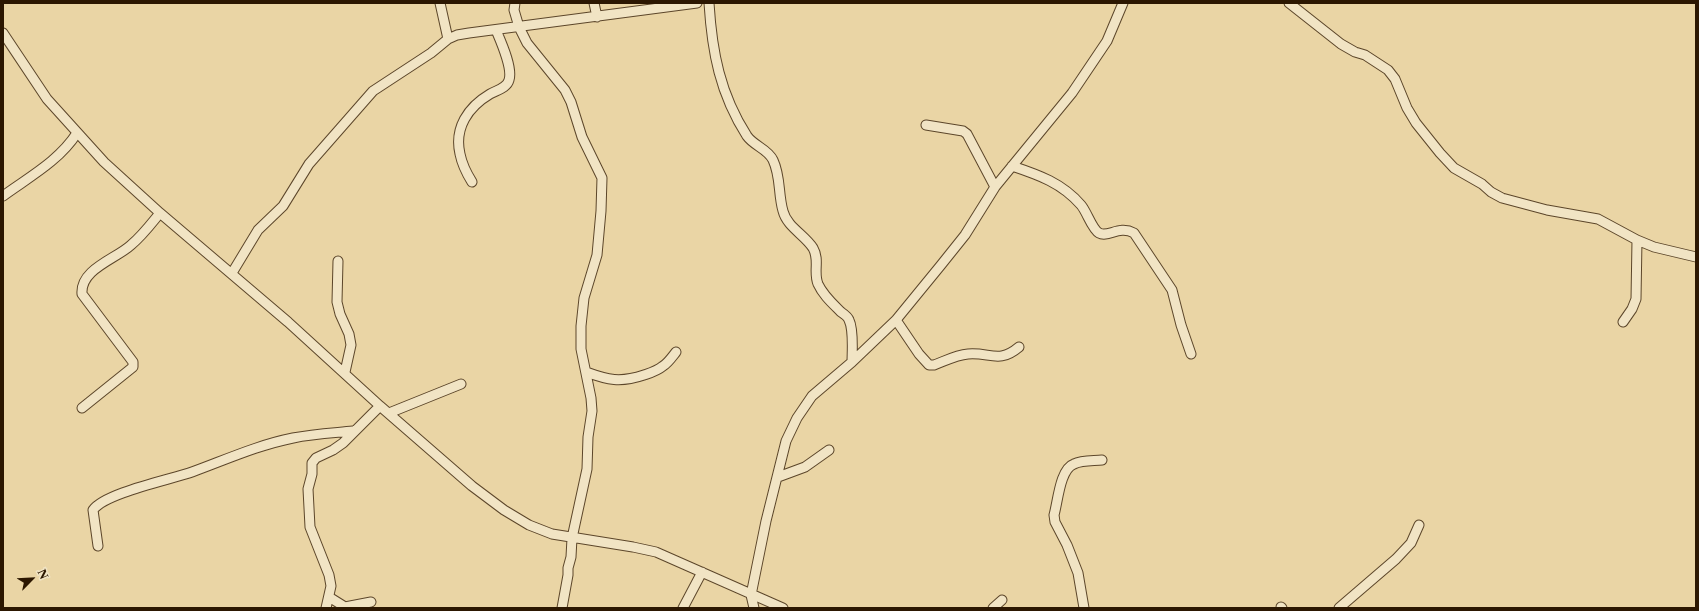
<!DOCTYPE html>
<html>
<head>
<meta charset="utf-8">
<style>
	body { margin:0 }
	#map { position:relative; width:1699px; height:611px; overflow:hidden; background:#ead5a5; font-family:"Libre Caslon Text",serif }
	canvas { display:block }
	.frame { position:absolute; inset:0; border:4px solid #2c1701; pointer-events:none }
	.north { position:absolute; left:12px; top:559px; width:40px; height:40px; -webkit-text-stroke:3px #f1e4c4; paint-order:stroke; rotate:66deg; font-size:11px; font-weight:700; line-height:16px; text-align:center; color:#2c1701 }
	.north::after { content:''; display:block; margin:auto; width:14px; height:18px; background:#2c1701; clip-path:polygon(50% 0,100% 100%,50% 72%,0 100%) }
</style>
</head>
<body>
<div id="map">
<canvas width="1699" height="611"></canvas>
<div class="frame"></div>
<div class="north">N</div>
</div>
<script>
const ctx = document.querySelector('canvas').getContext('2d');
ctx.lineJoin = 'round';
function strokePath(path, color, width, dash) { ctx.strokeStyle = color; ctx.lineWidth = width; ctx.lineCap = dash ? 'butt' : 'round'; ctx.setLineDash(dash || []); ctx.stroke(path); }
const minor = new Path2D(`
	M 440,3 L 448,39
	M 515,3 L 514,10 L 519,27 L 527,43 L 565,90 L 571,102 L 582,137 L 602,178 L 601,211 L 597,255 L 584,298 L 581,326 L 581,349 L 591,398 L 592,411 L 588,437 L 587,469 L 572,538 L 571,557 L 568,568 L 568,575 L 562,608
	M 594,3 L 597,17
	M 709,3 C 712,52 720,94 747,136 C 754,146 768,149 773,160 C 781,177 778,194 783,211 C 787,227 805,235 813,248 C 820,260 813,272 818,284 C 823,295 832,303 841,312 C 844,314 848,317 849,320 C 854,330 852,352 852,362
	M 1289,3 L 1341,44 L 1355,52 L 1365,55 L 1388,70 L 1395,79 L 1407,108 L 1416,123 L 1440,153 L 1454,168 L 1482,184 L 1491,192 L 1502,198 L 1547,210 L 1598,219 L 1637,240 L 1654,247 L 1696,257
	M 3,33 L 47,99 L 104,162 L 160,213 L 288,322 L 380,406 L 472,486 L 504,510 L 529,525 L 552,534 L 633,547 L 656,552 L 783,608
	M 926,125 L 963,131 L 967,134 L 995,187
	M 1012,166 C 1039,175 1062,183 1081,205 C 1087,212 1092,229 1099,233 C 1108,238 1119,225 1134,233 L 1172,290 L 1181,325 L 1191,354
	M 472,182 C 467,174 462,164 460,154 C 454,128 468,107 490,94 C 497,90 507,88 509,80 C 513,68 501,42 496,30
	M 3,196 C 29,177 59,161 77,133
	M 338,261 L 337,302 L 340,314 L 349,334 L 351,345 L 345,372
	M 232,273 L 258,230 L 283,206 L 309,164 L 373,91 L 431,53 L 448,39 L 457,35 L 469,33 L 697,3
	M 896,320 L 919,354 L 929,365 L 934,365 C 945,361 956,355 968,354 C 990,352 999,364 1019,347
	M 1623,322 L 1632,309 L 1636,299 L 1637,240
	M 586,372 C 608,380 620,383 644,375 C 650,373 657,371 663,366 C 668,363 672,357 676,352
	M 82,408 L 133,367 L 133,362 L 82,294 C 80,269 116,259 131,245 C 142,236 151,224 160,213
	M 389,413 L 461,384
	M 778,477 L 805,467 L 829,450
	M 98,546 L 93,510 C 105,493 169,480 192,472 C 225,460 258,445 293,438 C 313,434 333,433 353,431
	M 329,597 L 345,607 L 371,602
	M 1281,607 L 1282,608
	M 326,608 L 331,586 L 329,575 L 310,527 L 308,489 L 312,474 L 312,463 L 316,458 L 333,450 L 343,443 L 380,406
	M 683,608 L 702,572
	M 754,608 L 751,595 L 766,521 L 786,441 L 797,418 L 812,396 L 852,362 L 896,320 L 941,265 L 965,235 L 995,187 L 1072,93 L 1107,41 L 1123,3
	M 993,608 L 1002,600
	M 1084,608 L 1078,573 L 1067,545 L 1055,522 L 1054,515 C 1058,501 1060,469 1074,464 C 1082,460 1094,461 1102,460
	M 1339,608 L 1396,559 L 1411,543 L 1419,525`);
strokePath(minor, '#5c462a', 11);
strokePath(minor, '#f1e4c4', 9);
</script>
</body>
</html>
